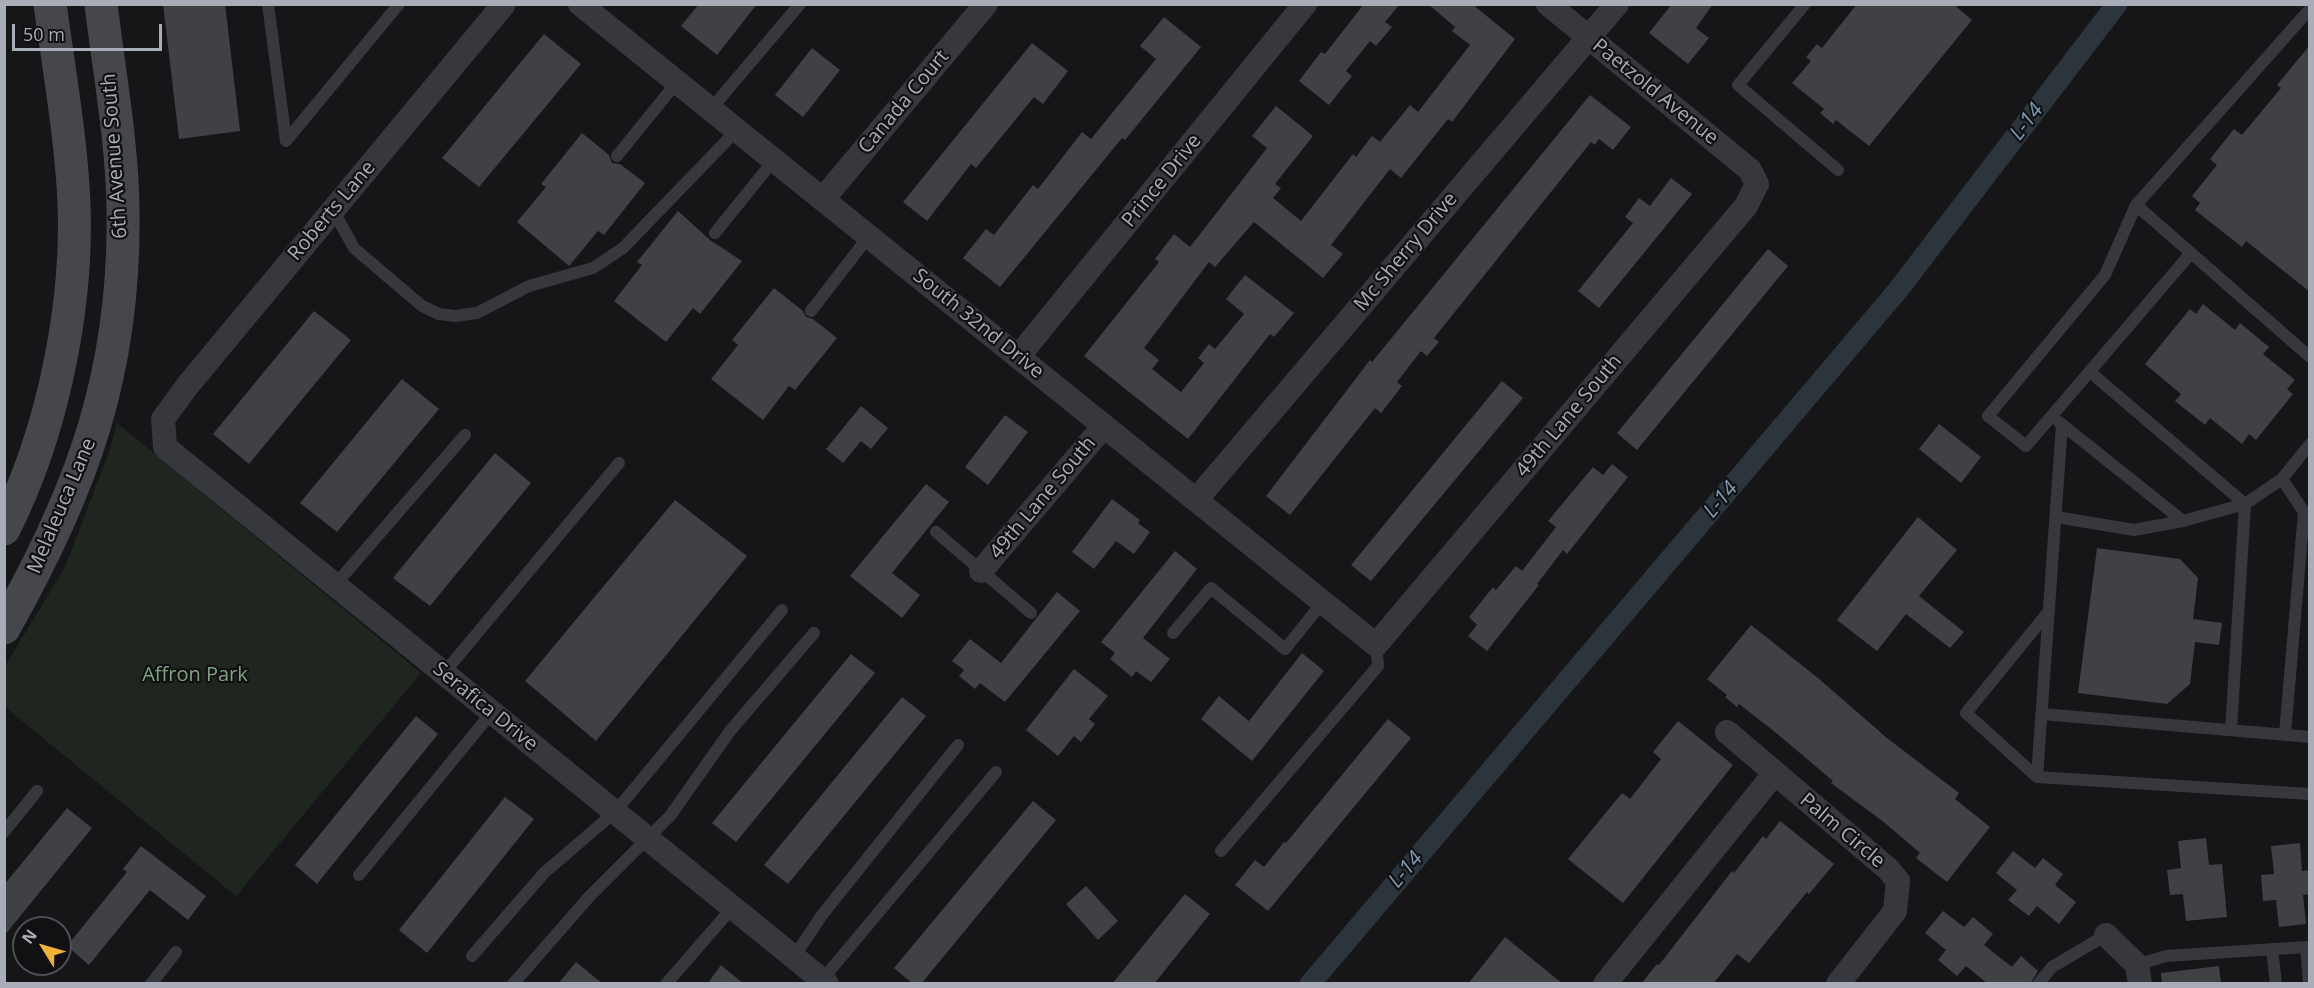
<!DOCTYPE html>
<html>
<head>
<meta charset="utf-8">
<style>
	body { margin:0 }
	#map { position:relative; width:2314px; height:988px; overflow:hidden; background:#161618; font-family:"Open Sans",sans-serif }
	canvas { display:block }
	.frame { position:absolute; inset:0; border:6px solid #a8adb8; pointer-events:none }
	.north { position:absolute; left:12px; top:916px; width:60px; height:60px; box-sizing:border-box; background:#111113; border:2px solid #4d4f55; border-radius:50%; rotate:307deg; font-size:16px; font-weight:700; line-height:24px; text-align:center; color:#a8adb8 }
	.north::after { content:''; display:block; margin:auto; width:21px; height:27px; background:#f2b134; clip-path:polygon(50% 0,100% 100%,50% 72%,0 100%) }
	.scale { position:absolute; left:12px; top:24px; width:150px; height:27px; box-sizing:border-box; border:3px solid #a8adb8; border-top:0; padding-left:8px; font-size:18px; line-height:21px; white-space:nowrap; color:#a8adb8; -webkit-text-stroke:4px #111113; paint-order:stroke }
</style>
</head>
<body>
<div id="map">
<canvas width="2314" height="988"></canvas>
<div class="frame"></div>
<div class="north">N</div>
<div class="scale">50 m</div>
</div>
<script>
const ctx = document.querySelector('canvas').getContext('2d');
ctx.lineJoin = 'round';
function fillPath(path, color) { ctx.fillStyle = color; ctx.fill(path, 'evenodd'); }
function strokePath(path, color, width, dash) { ctx.strokeStyle = color; ctx.lineWidth = width; ctx.lineCap = dash ? 'butt' : 'round'; ctx.setLineDash(dash || []); ctx.stroke(path); }
function write(font, color, halo, rows, align = 'center') {
  ctx.font = font + ' "Open Sans",sans-serif'; ctx.lineWidth = 4.5; ctx.setLineDash([]); ctx.textBaseline = 'middle'; ctx.strokeStyle = halo; ctx.fillStyle = color; for (const [text, x, y, turn = 0] of rows) {
    ctx.save(); ctx.translate(x, y); ctx.rotate((+turn || 0) * Math.PI / 180); ctx.textAlign = isNaN(turn) ? turn : align; if (halo) ctx.strokeText(text, 0, 0); ctx.fillText(text, 0, 0); ctx.restore();
  }
}
const green = new Path2D(`
	M 117,423 L 421,673 L 236,896 L 5,707 L 5,666 L 65,567 L 109,452 Z`);
const canal = new Path2D(`
	M 1310,984 L 1898,290 L 2117,4`);
const building = new Path2D(`
	M 163,4 L 225,4 L 240,131 L 179,139 Z
	M 699,4 L 757,4 L 717,55 L 681,26 Z
	M 1364,4 L 1400,4 L 1385,22 L 1392,27 L 1376,46 L 1370,41 L 1346,71 L 1352,76 L 1329,105 L 1299,81 L 1321,52 L 1325,54 Z
	M 1428,4 L 1472,4 L 1515,39 L 1452,122 L 1448,119 L 1401,178 L 1390,169 L 1331,245 L 1343,254 L 1323,278 L 1254,222 L 1215,267 L 1209,262 L 1144,348 L 1159,360 L 1152,369 L 1181,392 L 1204,363 L 1198,358 L 1209,344 L 1215,349 L 1244,314 L 1226,299 L 1245,275 L 1294,313 L 1274,337 L 1270,334 L 1188,439 L 1084,356 L 1159,262 L 1155,259 L 1174,234 L 1190,247 L 1267,148 L 1252,136 L 1276,106 L 1313,136 L 1275,184 L 1281,188 L 1273,198 L 1301,221 L 1353,154 L 1356,157 L 1372,136 L 1380,142 L 1410,105 L 1418,112 L 1470,45 L 1452,31 L 1455,27 Z
	M 1672,4 L 1713,4 L 1696,28 L 1709,38 L 1688,64 L 1649,33 Z
	M 1857,4 L 1953,4 L 1972,20 L 1869,146 L 1836,120 L 1833,124 L 1820,113 L 1824,109 L 1792,83 L 1811,61 L 1806,57 L 1817,44 L 1822,48 Z
	M 1164,17 L 1201,47 L 1125,140 L 1122,138 L 1000,287 L 963,258 L 986,229 L 994,235 L 1033,185 L 1038,189 L 1082,132 L 1091,139 L 1156,59 L 1140,46 Z
	M 544,34 L 581,64 L 479,187 L 442,158 Z
	M 1032,43 L 1068,71 L 1043,104 L 1034,97 L 976,168 L 971,164 L 927,221 L 903,202 Z
	M 2310,45 L 2310,292 L 2246,241 L 2242,247 L 2195,210 L 2200,203 L 2192,196 L 2217,165 L 2210,159 L 2234,129 L 2242,135 L 2281,88 L 2277,85 Z
	M 812,48 L 840,70 L 803,117 L 775,95 Z
	M 1590,95 L 1631,127 L 1613,150 L 1599,139 L 1595,145 L 1591,142 L 1434,338 L 1439,342 L 1427,356 L 1421,351 L 1397,382 L 1402,386 L 1381,413 L 1375,408 L 1290,515 L 1266,496 L 1370,360 L 1372,362 Z
	M 582,133 L 609,155 L 612,163 L 620,164 L 645,183 L 604,235 L 598,231 L 569,266 L 517,222 L 546,187 L 541,184 Z
	M 1671,178 L 1692,194 L 1599,308 L 1578,291 L 1633,223 L 1625,217 L 1639,198 L 1650,206 Z
	M 678,211 L 710,240 L 742,261 L 700,314 L 693,308 L 666,342 L 614,301 L 642,265 L 637,262 Z
	M 1768,249 L 1788,266 L 1637,450 L 1617,433 Z
	M 774,288 L 803,311 L 806,317 L 813,319 L 837,338 L 795,390 L 789,386 L 763,420 L 711,379 L 738,345 L 732,340 Z
	M 2203,304 L 2235,330 L 2240,323 L 2269,347 L 2263,354 L 2295,380 L 2287,389 L 2293,394 L 2256,440 L 2249,434 L 2242,444 L 2210,418 L 2205,425 L 2175,401 L 2181,394 L 2145,364 L 2190,309 L 2196,314 Z
	M 314,311 L 351,340 L 249,464 L 213,434 Z
	M 402,379 L 439,409 L 337,532 L 300,503 Z
	M 1502,381 L 1523,398 L 1371,581 L 1351,565 Z
	M 861,406 L 888,428 L 871,449 L 861,441 L 843,463 L 826,449 Z
	M 1005,415 L 1028,432 L 988,485 L 965,467 Z
	M 1939,424 L 1981,457 L 1961,483 L 1919,449 Z
	M 495,453 L 531,483 L 430,606 L 393,578 Z
	M 1612,464 L 1628,477 L 1567,554 L 1563,550 L 1537,584 L 1539,585 L 1487,651 L 1468,636 L 1477,625 L 1469,617 L 1493,587 L 1496,590 L 1516,566 L 1522,571 L 1556,527 L 1548,521 L 1593,467 L 1603,475 Z
	M 926,484 L 949,502 L 892,573 L 920,595 L 902,618 L 850,576 Z
	M 1112,499 L 1140,520 L 1138,523 L 1150,532 L 1134,554 L 1116,541 L 1094,569 L 1072,552 Z
	M 675,500 L 747,556 L 596,741 L 525,681 Z
	M 1918,517 L 1957,550 L 1919,596 L 1964,632 L 1950,648 L 1906,614 L 1877,651 L 1837,620 Z
	M 2097,548 L 2180,559 L 2198,578 L 2193,619 L 2222,623 L 2219,645 L 2195,642 L 2190,684 L 2167,704 L 2078,693 Z
	M 1175,551 L 1197,569 L 1143,638 L 1170,659 L 1151,682 L 1136,671 L 1132,677 L 1110,659 L 1115,653 L 1101,642 Z
	M 1057,592 L 1080,611 L 1005,702 L 980,683 L 975,689 L 959,676 L 964,670 L 952,661 L 970,639 L 1001,663 Z
	M 1751,625 L 1818,678 L 1887,738 L 1959,793 L 1955,799 L 1990,827 L 1947,882 L 1916,858 L 1920,853 L 1885,823 L 1831,783 L 1833,781 L 1775,732 L 1739,704 L 1737,707 L 1725,697 L 1727,695 L 1707,679 Z
	M 1302,653 L 1324,671 L 1252,761 L 1201,719 L 1219,696 L 1249,721 Z
	M 851,654 L 875,673 L 736,842 L 712,823 Z
	M 1074,669 L 1108,696 L 1089,719 L 1095,724 L 1081,742 L 1074,736 L 1058,756 L 1026,730 Z
	M 902,697 L 926,716 L 788,884 L 764,865 Z
	M 416,716 L 438,734 L 317,884 L 295,865 Z
	M 1388,719 L 1411,738 L 1268,911 L 1235,885 L 1255,860 L 1264,867 L 1284,842 L 1286,843 Z
	M 1678,721 L 1733,765 L 1623,903 L 1568,859 L 1622,793 L 1630,799 L 1661,759 L 1653,752 Z
	M 505,797 L 534,819 L 427,953 L 399,930 Z
	M 1033,801 L 1056,820 L 921,984 L 913,984 L 894,968 Z
	M 67,808 L 92,828 L 4,936 L 4,885 Z
	M 1780,821 L 1834,864 L 1809,894 L 1807,892 L 1749,963 L 1737,954 L 1713,984 L 1641,984 L 1657,964 L 1659,965 L 1732,871 L 1734,873 L 1763,836 L 1766,839 Z
	M 2206,838 L 2209,865 L 2222,864 L 2227,917 L 2186,921 L 2183,894 L 2170,895 L 2167,870 L 2181,868 L 2178,841 Z
	M 2300,843 L 2302,871 L 2310,870 L 2310,894 L 2303,895 L 2306,924 L 2279,927 L 2276,900 L 2263,901 L 2261,875 L 2274,874 L 2271,846 Z
	M 141,846 L 206,896 L 188,920 L 150,890 L 89,965 L 67,946 L 127,872 L 123,869 Z
	M 2013,851 L 2035,868 L 2043,858 L 2063,874 L 2055,885 L 2076,902 L 2059,924 L 2037,906 L 2029,916 L 2008,900 L 2017,890 L 1996,873 Z
	M 1086,886 L 1118,921 L 1098,940 L 1066,904 Z
	M 1185,894 L 1210,914 L 1154,984 L 1112,984 Z
	M 1943,911 L 1964,927 L 1973,917 L 1993,934 L 1984,945 L 2012,967 L 2021,956 L 2038,971 L 2030,984 L 1988,984 L 1966,966 L 1957,976 L 1938,960 L 1946,950 L 1925,933 Z
	M 1505,937 L 1563,984 L 1468,984 Z
	M 576,962 L 603,984 L 558,984 Z
	M 721,965 L 744,984 L 707,984 Z
	M 2219,966 L 2221,984 L 2162,984 L 2161,973 Z`);
const lane = new Path2D(`
	M 268,4 L 286,141 L 399,4
	M 1805,4 L 1738,85 L 1838,170
	M 2310,9 L 2136,205 L 2310,357
	M 711,109 L 800,4
	M 617,156 L 677,82
	M 2136,205 L 2105,275 L 1988,416 L 2026,446 L 2191,253
	M 333,210 L 354,248 L 422,306 L 439,314 L 455,316 L 477,313 L 529,286 L 593,268 L 623,248 L 737,130
	M 715,233 L 774,160
	M 811,311 L 869,236
	M 2090,372 L 2245,504 L 2282,479 L 2310,444
	M 2059,422 L 2183,521 L 2245,504 L 2231,730
	M 2062,424 L 2037,777 L 2310,794
	M 2282,479 L 2304,512 L 2285,734
	M 2056,517 L 2134,530 L 2183,521
	M 936,532 L 1031,613
	M 335,585 L 465,435
	M 1173,633 L 1211,588 L 1285,649 L 1323,602
	M 444,673 L 619,463
	M 2042,714 L 2310,737
	M 2037,777 L 1966,713 L 2049,611
	M 4,832 L 37,791
	M 1221,851 L 1378,666 L 1376,645
	M 359,875 L 492,712
	M 2272,949 L 2276,984
	M 472,956 L 544,873 L 615,812 L 782,610
	M 794,957 L 822,915 L 958,745
	M 2137,965 L 2166,956 L 2306,947 L 2309,984
	M 822,980 L 996,772
	M 151,984 L 176,952
	M 513,984 L 588,898 L 670,816 L 730,731 L 814,633
	M 666,984 L 733,907
	M 2038,984 L 2052,967 L 2106,935`);
const street = new Path2D(`
	M 504,4 L 188,385 L 163,419 L 165,447 L 827,984
	M 580,4 L 1376,645 L 1746,206 L 1757,184 L 1750,170 L 1548,4
	M 823,199 L 986,4
	M 1018,357 L 1305,4
	M 1196,500 L 1617,4
	M 981,571 L 1104,426
	M 1727,732 L 1888,869 L 1898,881 L 1895,911 L 1838,984
	M 2106,935 L 2137,965 L 2140,984
	M 1605,984 L 1774,774`);
const secondary = new Path2D(`
	M 4,529 C 52,434 78,309 74,203 C 71,137 59,70 50,4
	M 4,628 C 83,489 126,370 123,208 C 122,140 109,72 101,4`);
const streetNames = [
	["Paetzold Avenue",1655,92,39],
	["Canada Court",904,102,-50],
	["6th Avenue South",115,156,-94],
	["Prince Drive",1162,181,-51],
	["Roberts Lane",332,211,-50],
	["Mc Sherry Drive",1406,252,-50],
	["South 32nd Drive",978,324,39],
	["49th Lane South",1569,416,-50],
	["49th Lane South",1043,498,-50],
	["Melaleuca Lane",62,506,-67],
	["Serafica Drive",485,707,39],
	["Palm Circle",1842,831,40]
];
const parkNames = [
	["Affron Park",195,675]
];
const waterNames = [
	["L-14",2027,122,-53],
	["L-14",1721,500,-50],
	["L-14",1406,870,-50]
];
fillPath(green, '#1e261f');
strokePath(canal, '#2c353c', 21);
fillPath(building, '#404145');
strokePath(lane, '#37383d', 12);
strokePath(street, '#37383d', 24);
strokePath(secondary, '#45474d', 33);
write('20px', '#a8adb8', '#111113', streetNames);
write('20px', '#7fa381', '#111113', parkNames);
write('italic 21px', '#7f9bb3', '#111113', waterNames);
</script>
</body>
</html>
